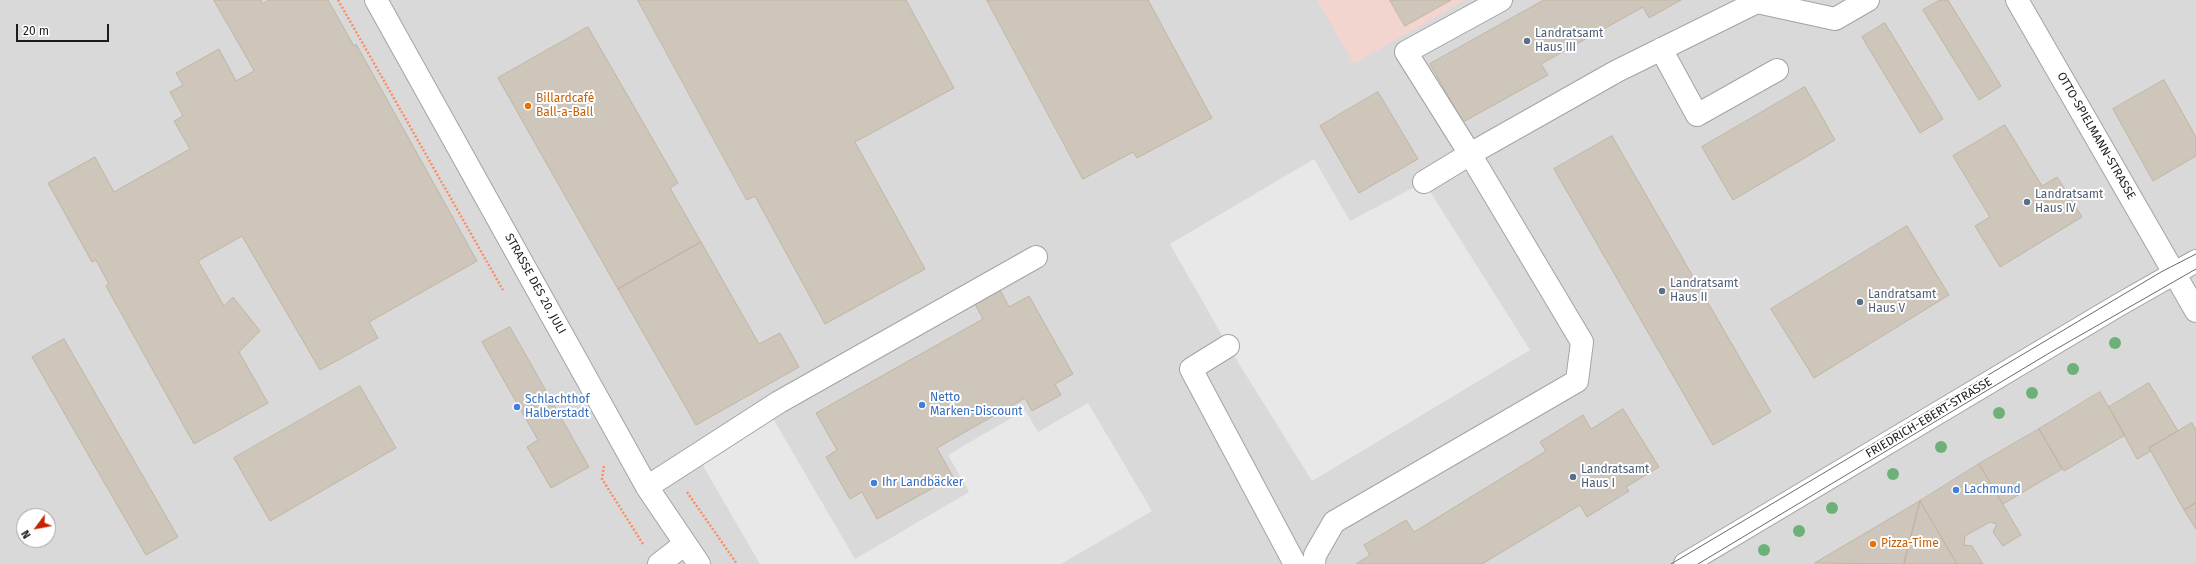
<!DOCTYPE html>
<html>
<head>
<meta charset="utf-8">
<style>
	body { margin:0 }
	#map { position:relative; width:2196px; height:564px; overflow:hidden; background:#eeece1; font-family:"Fira Sans",sans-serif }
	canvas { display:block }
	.north { position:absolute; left:16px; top:508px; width:40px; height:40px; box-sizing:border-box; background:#fff; border:1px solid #a4a4a4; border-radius:50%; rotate:238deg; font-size:11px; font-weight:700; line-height:16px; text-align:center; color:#1c1c1c }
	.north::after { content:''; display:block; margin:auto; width:14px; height:18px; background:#c82200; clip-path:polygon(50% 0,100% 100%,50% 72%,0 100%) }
	.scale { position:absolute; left:16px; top:24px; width:93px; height:18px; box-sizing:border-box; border:2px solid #1c1c1c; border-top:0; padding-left:5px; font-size:12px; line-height:14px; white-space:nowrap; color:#1c1c1c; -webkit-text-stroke:3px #fff; paint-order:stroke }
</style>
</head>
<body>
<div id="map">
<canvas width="2196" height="564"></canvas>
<div class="north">N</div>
<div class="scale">20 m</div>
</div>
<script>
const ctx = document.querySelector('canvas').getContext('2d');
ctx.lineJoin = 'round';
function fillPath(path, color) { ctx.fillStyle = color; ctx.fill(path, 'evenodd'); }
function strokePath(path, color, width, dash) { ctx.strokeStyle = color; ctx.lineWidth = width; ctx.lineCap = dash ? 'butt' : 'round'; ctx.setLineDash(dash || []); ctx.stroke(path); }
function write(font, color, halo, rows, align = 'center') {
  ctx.font = font + ' "Fira Sans",sans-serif'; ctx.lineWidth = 4; ctx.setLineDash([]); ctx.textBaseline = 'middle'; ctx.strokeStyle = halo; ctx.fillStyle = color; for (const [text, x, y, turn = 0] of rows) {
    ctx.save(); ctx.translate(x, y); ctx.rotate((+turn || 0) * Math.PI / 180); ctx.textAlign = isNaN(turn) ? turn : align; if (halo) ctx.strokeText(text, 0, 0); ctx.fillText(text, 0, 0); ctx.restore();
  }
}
const residential = new Path2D(`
	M 0,0 L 2196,0 L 2196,564 L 0,564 ZM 24,516 L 48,516 L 48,540 L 24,540 Z`);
const commercial = new Path2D(`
	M 1317,0 L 1465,0 L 1354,64 Z`);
const parking = new Path2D(`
	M 1314,159 L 1350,221 L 1424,182 L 1530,350 L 1312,481 L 1228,346 L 1170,244 Z
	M 764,403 L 855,559 L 969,492 L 948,455 L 1025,410 L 1038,432 L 1088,403 L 1152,511 L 1061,564 L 760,564 L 691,445 Z`);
const building = new Path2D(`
	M 214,0 L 261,0 L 263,4 L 268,0 L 328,0 L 354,46 L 356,44 L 477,261 L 369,322 L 378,338 L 320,370 L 242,236 L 198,261 L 224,306 L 233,297 L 260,331 L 239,352 L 268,403 L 194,444 L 106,286 L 109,284 L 96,260 L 92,262 L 48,183 L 95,157 L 114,192 L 190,149 L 174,121 L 183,116 L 170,92 L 183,85 L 176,73 L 219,49 L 236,81 L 254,71 Z
	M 638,0 L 906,0 L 954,88 L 855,142 L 925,269 L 825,324 L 755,196 L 747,200 Z
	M 987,0 L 1148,0 L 1212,118 L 1137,158 L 1133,152 L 1083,179 Z
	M 1390,0 L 1451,0 L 1405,26 Z
	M 1544,0 L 1681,0 L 1649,18 L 1643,7 L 1541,64 L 1548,75 L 1463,122 L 1430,64 Z
	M 1940,0 L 1948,0 L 2001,86 L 1979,100 L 1923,10 Z
	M 1885,23 L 1943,119 L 1920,133 L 1862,37 Z
	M 588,27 L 678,183 L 670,188 L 701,242 L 618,289 L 498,78 Z
	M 2164,80 L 2196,137 L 2196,156 L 2153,181 L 2113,109 Z
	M 1805,87 L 1835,140 L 1733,200 L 1702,147 Z
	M 1378,92 L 1418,159 L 1359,193 L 1320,126 Z
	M 2005,125 L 2042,186 L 2057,177 L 2082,217 L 2000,267 L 1975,226 L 1990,217 L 1953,156 Z
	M 1612,136 L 1771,412 L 1713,445 L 1554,169 Z
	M 1907,226 L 1949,295 L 1814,378 L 1771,309 Z
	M 701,242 L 759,344 L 780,333 L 799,367 L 696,425 L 618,289 Z
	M 999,288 L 1009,307 L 1029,296 L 1073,374 L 1055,384 L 1061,395 L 1032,411 L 1025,398 L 937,448 L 953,477 L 877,519 L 862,492 L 850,499 L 826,457 L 837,450 L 816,413 L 983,319 L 974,302 Z
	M 510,327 L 589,467 L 551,488 L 527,447 L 538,440 L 482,342 Z
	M 64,339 L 178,537 L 146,555 L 32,357 Z
	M 2149,383 L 2178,431 L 2149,448 L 2151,451 L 2137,459 L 2109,407 Z
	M 360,386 L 396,448 L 270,521 L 234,458 Z
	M 2100,392 L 2125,435 L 2064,471 L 2039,429 Z
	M 1623,409 L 1659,467 L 1626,487 L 1629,491 L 1587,517 L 1580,505 L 1482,564 L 1356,564 L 1370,555 L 1364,545 L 1406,520 L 1414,532 L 1546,451 L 1540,442 L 1583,415 L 1591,429 Z
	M 2192,423 L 2196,430 L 2196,503 L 2184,510 L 2149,448 Z
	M 2039,429 L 2062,469 L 2003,504 L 1979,464 Z
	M 1979,464 L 2021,535 L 2003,546 L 1993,532 L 1997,524 L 1990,522 L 1965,536 L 1964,545 L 1972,546 L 1983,564 L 1957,564 L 1920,501 Z
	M 1920,501 L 1904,564 L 1815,563 Z
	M 1920,501 L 1957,564 L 1904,564 Z
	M 2196,503 L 2196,529 L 2184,510 Z`);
const path = new Path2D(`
	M 338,0 L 503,290
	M 604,466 L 602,479 L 643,544
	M 687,492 L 737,564`);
const minor = new Path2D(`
	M 376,0 L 647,487 L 699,564
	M 2017,0 L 2196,311
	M 1661,49 L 1697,115 L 1777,70
	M 1424,182 L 1470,154 L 1406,52 L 1501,0
	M 1228,346 L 1191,369 L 1295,564
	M 647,487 L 779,402 L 1036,257
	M 659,564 L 685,544
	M 1314,564 L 1315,555 L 1334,522 L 1577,381 L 1582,342 L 1470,154 L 1617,71 L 1757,2 L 1835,19 L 1868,0
	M 1685,564 L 2117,306 L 2196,261`);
const tram = new Path2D(`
	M 1671,564 L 2161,272 L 2196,254
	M 1698,564 L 2051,352 L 2196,269`);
const trees = [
	[2115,343],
	[2073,369],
	[2032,393],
	[1999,413],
	[1941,447],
	[1893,474],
	[1832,508],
	[1799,531],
	[1764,550]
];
const markers = [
	[1527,41,4,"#5c6f8a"],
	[528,106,4,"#e8710a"],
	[2027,202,4,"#5c6f8a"],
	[1662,291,4,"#5c6f8a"],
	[1860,302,4,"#5c6f8a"],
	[922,405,4,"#3f7fe0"],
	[517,407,4,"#3f7fe0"],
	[1573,477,4,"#5c6f8a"],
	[874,483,4,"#3f7fe0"],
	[1956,490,4,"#3f7fe0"],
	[1873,544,4,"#e8710a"]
];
const serviceNames = [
	["Landratsamt",1535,34],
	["Haus III",1535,48],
	["Landratsamt",2035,195],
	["Haus IV",2035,209],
	["Landratsamt",1670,284],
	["Haus II",1670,298],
	["Landratsamt",1868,295],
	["Haus V",1868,309],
	["Landratsamt",1581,470],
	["Haus I",1581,484]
];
const foodNames = [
	["Billardcafé",536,99],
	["Ball-a-Ball",536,113],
	["Pizza-Time",1881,544]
];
const streetNames = [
	["OTTO-SPIELMANN-STRASSE",2096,136,60],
	["STRASSE DES 20. JULI",535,284,61],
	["FRIEDRICH-EBERT-STRASSE",1929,418,-31]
];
const shopNames = [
	["Netto",930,398],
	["Marken-Discount",930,412],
	["Schlachthof",525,400],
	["Halberstadt",525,414],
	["Ihr Landbäcker",882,483],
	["Lachmund",1964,490]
];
fillPath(residential, '#dad9d9');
fillPath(commercial, '#f1d5ce');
fillPath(parking, '#e8e8e8');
fillPath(building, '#cec6ba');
strokePath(building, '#c1b5a2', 1);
strokePath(minor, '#a3a3a3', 24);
strokePath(path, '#ff8c61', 2.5, [2, 2]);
strokePath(minor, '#fff', 22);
strokePath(tram, '#6a6a6a', 1);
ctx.fillStyle = '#6db178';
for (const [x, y] of trees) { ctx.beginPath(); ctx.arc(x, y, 6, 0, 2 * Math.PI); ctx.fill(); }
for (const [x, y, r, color] of markers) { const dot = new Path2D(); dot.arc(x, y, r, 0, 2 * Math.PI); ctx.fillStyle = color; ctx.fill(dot); strokePath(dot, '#fff', 1.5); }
write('12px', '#4e5e75', '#fff', serviceNames, 'left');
write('12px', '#c56008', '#fff', foodNames, 'left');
write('12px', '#1c1c1c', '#fff', streetNames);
write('12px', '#366cbe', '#fff', shopNames, 'left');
</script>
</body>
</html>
